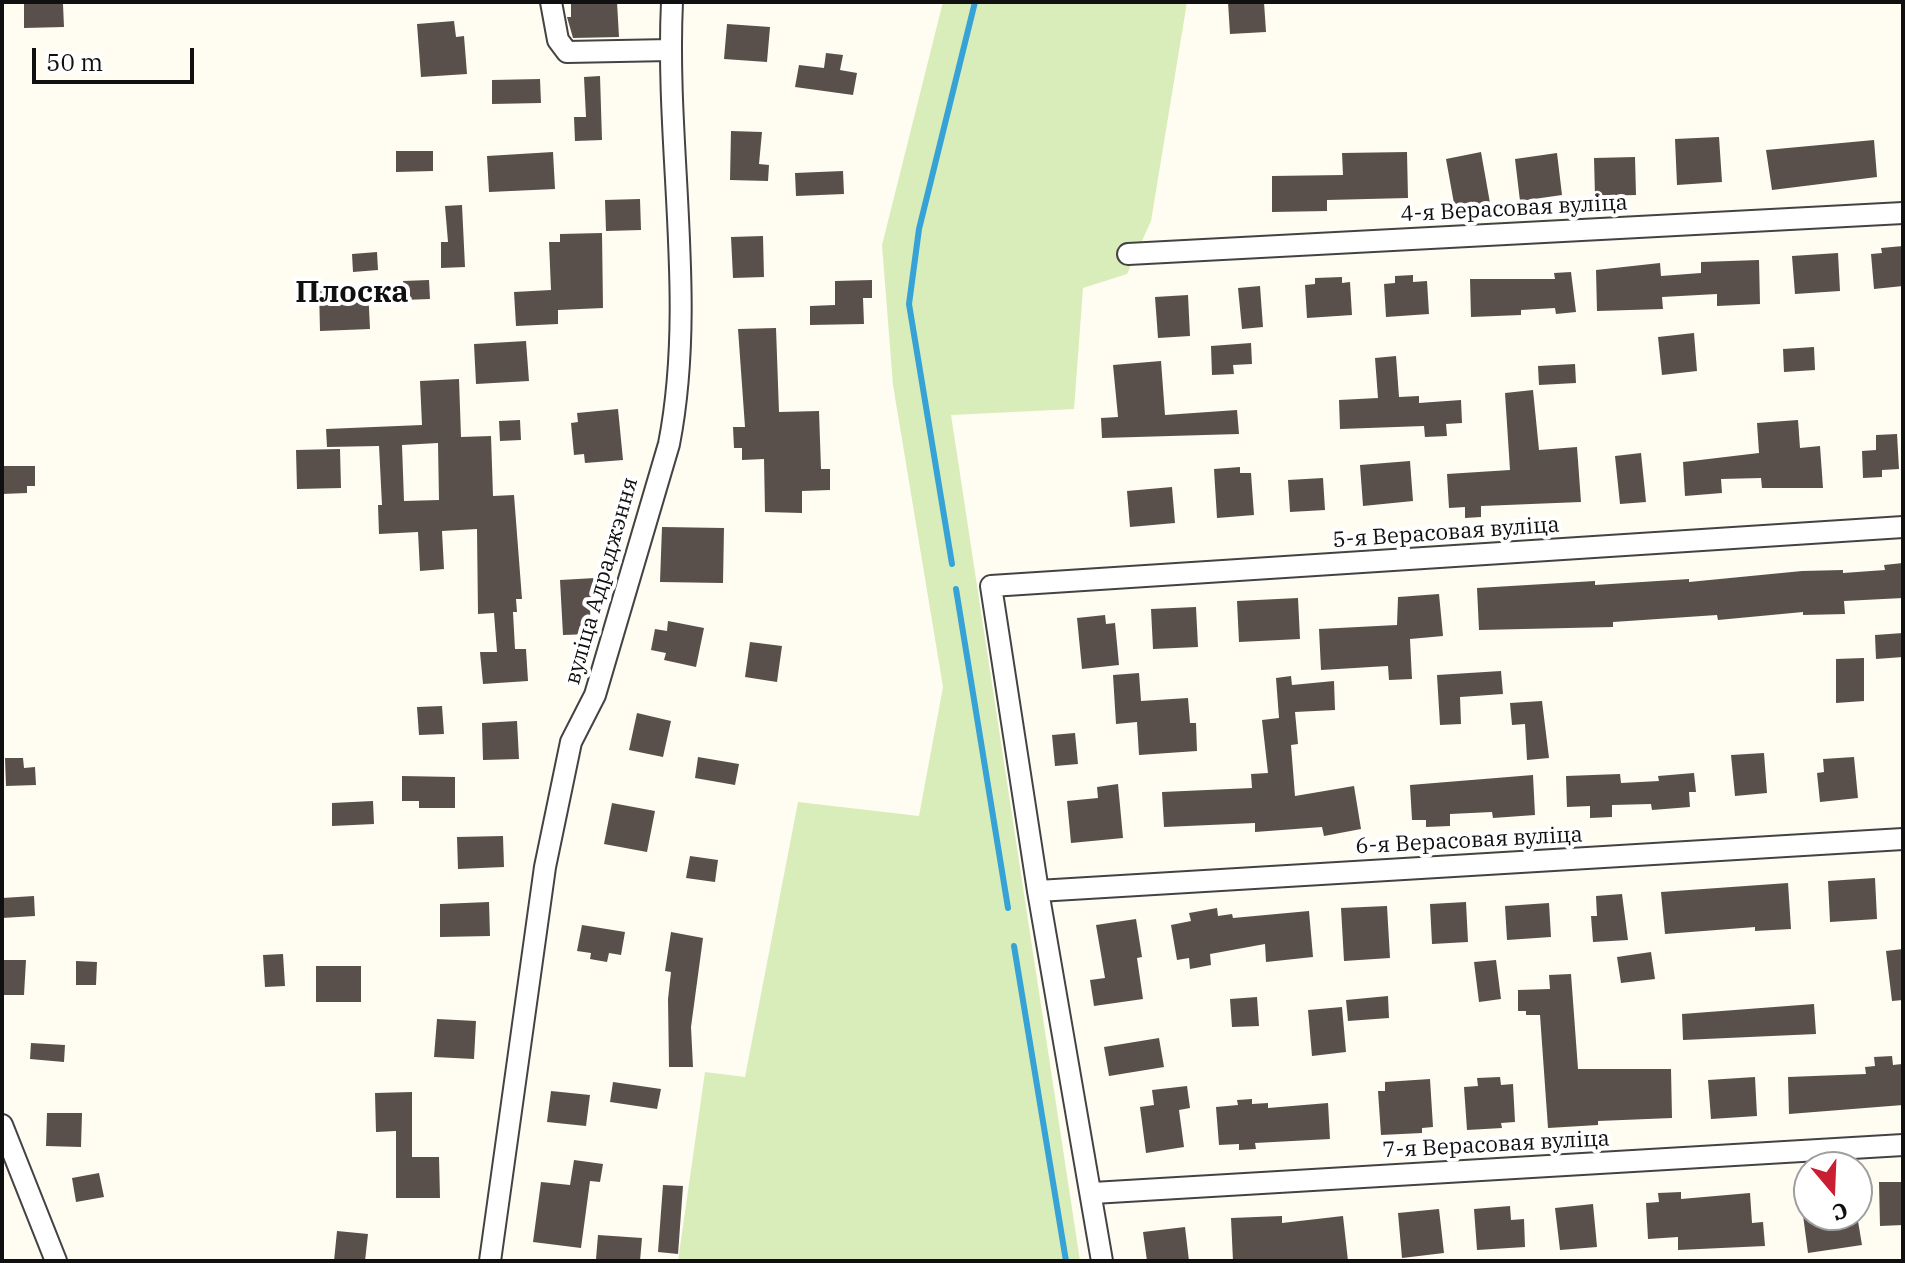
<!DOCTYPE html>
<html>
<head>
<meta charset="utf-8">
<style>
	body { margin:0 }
	#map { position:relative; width:1905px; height:1263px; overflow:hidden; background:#fffcf2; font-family:"IBM Plex Serif",serif }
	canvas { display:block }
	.frame { position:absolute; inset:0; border:4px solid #101010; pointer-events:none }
	.north { position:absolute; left:1793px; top:1151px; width:80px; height:80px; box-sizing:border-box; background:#fff; border:2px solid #9f9f9f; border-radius:50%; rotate:161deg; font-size:22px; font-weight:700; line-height:32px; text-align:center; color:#101010 }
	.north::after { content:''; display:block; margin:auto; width:28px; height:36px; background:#ca1e33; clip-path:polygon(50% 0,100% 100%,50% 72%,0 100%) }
	.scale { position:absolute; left:32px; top:48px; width:162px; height:36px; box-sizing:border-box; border:4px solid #101010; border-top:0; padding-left:10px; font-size:24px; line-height:28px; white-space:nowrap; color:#101010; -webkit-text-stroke:6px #fff; paint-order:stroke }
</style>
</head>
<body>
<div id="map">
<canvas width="1905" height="1263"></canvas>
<div class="frame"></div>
<div class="north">С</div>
<div class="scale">50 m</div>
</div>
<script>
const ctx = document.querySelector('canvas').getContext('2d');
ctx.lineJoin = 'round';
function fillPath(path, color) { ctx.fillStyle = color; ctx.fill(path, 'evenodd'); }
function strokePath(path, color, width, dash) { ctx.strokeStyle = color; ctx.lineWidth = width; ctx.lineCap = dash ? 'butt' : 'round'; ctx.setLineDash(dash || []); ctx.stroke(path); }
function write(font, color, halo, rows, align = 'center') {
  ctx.font = font + ' "IBM Plex Serif",serif'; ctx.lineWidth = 8; ctx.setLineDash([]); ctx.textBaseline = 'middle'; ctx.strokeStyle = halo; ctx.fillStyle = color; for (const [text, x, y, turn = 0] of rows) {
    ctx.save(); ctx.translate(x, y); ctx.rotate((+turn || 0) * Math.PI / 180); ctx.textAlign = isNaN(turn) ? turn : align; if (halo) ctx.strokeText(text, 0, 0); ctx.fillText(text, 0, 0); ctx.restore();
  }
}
const green = new Path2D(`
	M 943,2 L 1187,2 L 1151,221 L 1127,274 L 1083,288 L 1074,409 L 951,415 L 1080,1261 L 678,1261 L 705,1072 L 745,1077 L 798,802 L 919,816 L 943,687 L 893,385 L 882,245 Z`);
const stream = new Path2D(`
	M 952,564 L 909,304 L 919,229 L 975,2
	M 956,589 L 1008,908
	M 1014,946 L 1066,1261`);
const building = new Path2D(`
	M 24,2 L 63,4 L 64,27 L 24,28 Z
	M 571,2 L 617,2 L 619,37 L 573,38 L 567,17 L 571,17 Z
	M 1228,2 L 1264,2 L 1266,32 L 1230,34 Z
	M 454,21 L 456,37 L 464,36 L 467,74 L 421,77 L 417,24 Z
	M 727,24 L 770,27 L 767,62 L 724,59 Z
	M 826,53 L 843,55 L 840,70 L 857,73 L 853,95 L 795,87 L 799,65 L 824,68 Z
	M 600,76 L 602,140 L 575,141 L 574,117 L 586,117 L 584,77 Z
	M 540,79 L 541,103 L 492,104 L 492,80 Z
	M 731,131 L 762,132 L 759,164 L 769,165 L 768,181 L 730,180 Z
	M 1719,137 L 1722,182 L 1677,185 L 1675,139 Z
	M 1874,140 L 1877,177 L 1772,190 L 1766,150 Z
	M 396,151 L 433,151 L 433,171 L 396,172 Z
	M 553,152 L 555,189 L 489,192 L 487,156 Z
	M 1407,152 L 1408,198 L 1327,200 L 1327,211 L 1272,212 L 1272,176 L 1343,175 L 1342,153 Z
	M 1481,152 L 1490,203 L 1455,209 L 1446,159 Z
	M 1557,153 L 1562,195 L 1520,201 L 1515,159 Z
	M 1635,157 L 1636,195 L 1595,196 L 1594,158 Z
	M 843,171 L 844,194 L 796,196 L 795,173 Z
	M 640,199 L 641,230 L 606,231 L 605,200 Z
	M 462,205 L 465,267 L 441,268 L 441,242 L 448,242 L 445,206 Z
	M 602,233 L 603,308 L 558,310 L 558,324 L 516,326 L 514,292 L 551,290 L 549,242 L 560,242 L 560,234 Z
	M 763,236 L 764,277 L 733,278 L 731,237 Z
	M 1903,246 L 1903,286 L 1874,289 L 1871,254 L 1882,253 L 1881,248 Z
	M 377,252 L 378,270 L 353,272 L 352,254 Z
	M 1838,253 L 1840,291 L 1795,294 L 1792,256 Z
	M 1759,260 L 1760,304 L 1717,306 L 1717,294 L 1662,297 L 1663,309 L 1597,311 L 1596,270 L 1660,263 L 1661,276 L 1701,273 L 1701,262 Z
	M 1571,272 L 1576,312 L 1556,314 L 1555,308 L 1521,310 L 1521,315 L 1471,317 L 1470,279 L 1555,279 L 1554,273 Z
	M 1413,275 L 1413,282 L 1427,281 L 1429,314 L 1386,317 L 1384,284 L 1395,283 L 1395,276 Z
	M 1342,277 L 1342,283 L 1350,282 L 1352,315 L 1307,318 L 1305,285 L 1315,284 L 1315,278 Z
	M 429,280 L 430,299 L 403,300 L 403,281 Z
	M 872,280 L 872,298 L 863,298 L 864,324 L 810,325 L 810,306 L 835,305 L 835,281 Z
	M 1260,286 L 1263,327 L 1242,329 L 1238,288 Z
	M 368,287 L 370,329 L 320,331 L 319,289 Z
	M 1188,295 L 1190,336 L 1158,338 L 1155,297 Z
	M 776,328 L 779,412 L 819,411 L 821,469 L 830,469 L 830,490 L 802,491 L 802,513 L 765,512 L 764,459 L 742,460 L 742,448 L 734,448 L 733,427 L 745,427 L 738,329 Z
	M 1694,333 L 1697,371 L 1662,375 L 1658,337 Z
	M 526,341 L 529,381 L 476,384 L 474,344 Z
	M 1251,343 L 1252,364 L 1233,365 L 1234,374 L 1212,375 L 1211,346 Z
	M 1814,347 L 1815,370 L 1784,372 L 1783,349 Z
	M 1396,356 L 1399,397 L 1419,396 L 1419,403 L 1461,400 L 1462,423 L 1446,424 L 1447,436 L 1425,437 L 1424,426 L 1340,429 L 1339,400 L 1378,398 L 1375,358 Z
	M 1161,361 L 1165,415 L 1237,410 L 1239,434 L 1102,438 L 1101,418 L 1118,417 L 1113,365 Z
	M 1575,364 L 1576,383 L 1539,385 L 1538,366 Z
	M 459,379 L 461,437 L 491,436 L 493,496 L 514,495 L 522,599 L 516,599 L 517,612 L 513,612 L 515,649 L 526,649 L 528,681 L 483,684 L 480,652 L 497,652 L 494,613 L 478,614 L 477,529 L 442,531 L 444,569 L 420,571 L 418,532 L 379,534 L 378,505 L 382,505 L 379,446 L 327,447 L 326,429 L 422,425 L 420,381 ZM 438,443 L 439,500 L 404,501 L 402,445 Z
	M 1533,390 L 1539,450 L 1577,447 L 1581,502 L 1481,506 L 1481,517 L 1465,518 L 1465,507 L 1449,508 L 1447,474 L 1510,470 L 1505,393 Z
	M 618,409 L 623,460 L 585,463 L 584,454 L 574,455 L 571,423 L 578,422 L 577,413 Z
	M 520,420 L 521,440 L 500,441 L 499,421 Z
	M 1798,420 L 1800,448 L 1820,446 L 1823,488 L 1762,488 L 1761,478 L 1721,479 L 1722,493 L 1685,496 L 1683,462 L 1759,453 L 1757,423 Z
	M 1897,434 L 1899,469 L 1882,470 L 1882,477 L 1863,478 L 1862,451 L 1876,450 L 1876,435 Z
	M 340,449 L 341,488 L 297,489 L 296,450 Z
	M 1641,453 L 1646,502 L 1620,504 L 1615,456 Z
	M 1410,461 L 1413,501 L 1363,506 L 1360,465 Z
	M 2,466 L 35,466 L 35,486 L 27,486 L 27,493 L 2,494 Z
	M 1240,467 L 1240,473 L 1251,473 L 1254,515 L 1217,518 L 1214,469 Z
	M 1323,478 L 1325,510 L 1290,512 L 1288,480 Z
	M 1172,487 L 1175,523 L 1130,527 L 1127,491 Z
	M 662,527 L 724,528 L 723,583 L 660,582 Z
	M 1903,563 L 1903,598 L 1844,601 L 1845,614 L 1803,615 L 1803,612 L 1718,620 L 1717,615 L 1613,622 L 1613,627 L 1479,630 L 1477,588 L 1595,581 L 1595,585 L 1689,579 L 1689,582 L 1802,571 L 1843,570 L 1843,573 L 1885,570 L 1884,565 Z
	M 595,578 L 597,608 L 590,608 L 591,634 L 563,635 L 560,580 Z
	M 1439,594 L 1443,636 L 1410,639 L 1412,679 L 1389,680 L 1388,666 L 1321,670 L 1319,629 L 1397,625 L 1398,597 Z
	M 1298,598 L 1300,639 L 1239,642 L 1237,601 Z
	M 1196,607 L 1198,647 L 1153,649 L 1151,609 Z
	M 1105,615 L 1106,624 L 1115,623 L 1119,665 L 1082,669 L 1077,618 Z
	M 668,621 L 704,628 L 696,667 L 664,660 L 666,653 L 651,650 L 655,629 L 667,631 Z
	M 1903,633 L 1903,657 L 1876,659 L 1875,635 Z
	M 750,642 L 782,646 L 777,682 L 745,677 Z
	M 1864,658 L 1864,701 L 1836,703 L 1836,659 Z
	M 1501,671 L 1503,694 L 1460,697 L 1461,724 L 1440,725 L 1437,675 Z
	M 1139,673 L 1141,701 L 1188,698 L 1190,723 L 1196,723 L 1197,751 L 1139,755 L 1137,722 L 1116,724 L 1113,675 Z
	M 1291,676 L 1292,685 L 1334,681 L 1335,710 L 1295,712 L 1298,744 L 1291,745 L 1295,796 L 1354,786 L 1361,829 L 1324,836 L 1322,827 L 1255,832 L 1255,823 L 1164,827 L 1162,792 L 1252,788 L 1251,774 L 1268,773 L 1262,720 L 1279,718 L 1276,678 Z
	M 1542,701 L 1549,758 L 1527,760 L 1525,724 L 1512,725 L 1510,703 Z
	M 442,706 L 444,734 L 419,735 L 417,707 Z
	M 637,713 L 671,721 L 663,757 L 629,750 Z
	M 517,721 L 519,759 L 483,760 L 482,723 Z
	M 1075,733 L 1078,764 L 1055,766 L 1052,735 Z
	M 1764,753 L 1767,793 L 1735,796 L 1731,755 Z
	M 698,757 L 739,764 L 735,785 L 695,778 Z
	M 1854,757 L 1858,798 L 1820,802 L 1817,773 L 1824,772 L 1823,759 Z
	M 5,758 L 23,758 L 24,768 L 35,767 L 36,785 L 6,786 Z
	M 1694,773 L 1696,792 L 1689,792 L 1690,807 L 1652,810 L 1651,804 L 1612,805 L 1612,817 L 1590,818 L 1590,806 L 1567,807 L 1566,776 L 1620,774 L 1621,783 L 1659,781 L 1658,776 Z
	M 1533,775 L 1535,815 L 1493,818 L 1492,812 L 1450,814 L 1450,826 L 1426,827 L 1426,820 L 1412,820 L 1410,785 Z
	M 402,776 L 455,777 L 455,808 L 419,808 L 419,801 L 402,801 Z
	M 1118,784 L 1123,838 L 1071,843 L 1067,801 L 1098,798 L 1097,787 Z
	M 373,801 L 374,824 L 332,826 L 332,803 Z
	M 612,803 L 655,811 L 647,852 L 604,844 Z
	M 503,836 L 504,867 L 458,869 L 457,837 Z
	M 690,856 L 718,860 L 715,882 L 686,878 Z
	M 1875,878 L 1877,919 L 1830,922 L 1828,881 Z
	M 1788,883 L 1791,929 L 1755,931 L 1755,927 L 1665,934 L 1661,892 Z
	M 1622,894 L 1628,940 L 1593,942 L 1591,916 L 1597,916 L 1596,896 Z
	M 34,896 L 35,916 L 2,918 L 2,898 Z
	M 489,902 L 490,936 L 440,937 L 440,904 Z
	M 1466,902 L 1468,942 L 1432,944 L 1430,904 Z
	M 1549,903 L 1551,937 L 1507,940 L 1505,906 Z
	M 1387,906 L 1390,958 L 1344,961 L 1341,908 Z
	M 1217,908 L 1218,916 L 1232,914 L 1233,918 L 1309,911 L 1313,957 L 1266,962 L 1265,944 L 1210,954 L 1211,965 L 1190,969 L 1189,958 L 1177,960 L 1171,925 L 1191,921 L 1189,913 Z
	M 1136,919 L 1142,957 L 1137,958 L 1143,999 L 1094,1006 L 1090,980 L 1105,978 L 1096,925 Z
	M 582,925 L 625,932 L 621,955 L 609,953 L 607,962 L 590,959 L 591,953 L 577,951 Z
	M 671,932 L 703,938 L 691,1027 L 693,1067 L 669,1067 L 668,999 L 671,972 L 665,971 Z
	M 1903,949 L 1903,1000 L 1892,1001 L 1886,951 Z
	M 1651,952 L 1655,979 L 1621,983 L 1617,957 Z
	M 283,954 L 285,986 L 265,987 L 263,955 Z
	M 3,960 L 26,960 L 24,995 L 2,995 Z
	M 1496,960 L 1501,999 L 1479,1002 L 1474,962 Z
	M 76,961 L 97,962 L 96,985 L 76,985 Z
	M 316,966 L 361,966 L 361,1002 L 316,1002 Z
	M 1571,974 L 1578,1069 L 1671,1069 L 1672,1118 L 1598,1121 L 1598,1125 L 1548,1128 L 1540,1015 L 1526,1015 L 1526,1011 L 1518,1011 L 1518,990 L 1550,989 L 1549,975 Z
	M 1388,996 L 1389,1018 L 1348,1021 L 1346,1000 Z
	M 1257,997 L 1259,1026 L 1232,1027 L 1230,999 Z
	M 1814,1004 L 1816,1034 L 1683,1040 L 1682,1014 Z
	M 1342,1007 L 1346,1052 L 1312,1056 L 1308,1010 Z
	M 437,1019 L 476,1021 L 474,1059 L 434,1057 Z
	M 1159,1038 L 1164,1067 L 1109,1076 L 1104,1047 Z
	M 31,1043 L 65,1045 L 64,1062 L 30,1059 Z
	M 1892,1056 L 1893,1065 L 1902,1064 L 1903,1105 L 1789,1114 L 1788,1077 L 1866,1074 L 1865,1067 L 1875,1066 L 1874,1057 Z
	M 1500,1077 L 1501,1085 L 1513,1084 L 1515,1122 L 1501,1123 L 1502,1128 L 1467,1130 L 1464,1087 L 1478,1086 L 1477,1078 Z
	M 1755,1077 L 1757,1116 L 1711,1119 L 1708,1080 Z
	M 1430,1079 L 1433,1127 L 1422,1128 L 1422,1133 L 1381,1135 L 1378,1091 L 1385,1091 L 1385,1082 Z
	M 613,1082 L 661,1089 L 657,1109 L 610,1102 Z
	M 1187,1086 L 1190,1108 L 1179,1110 L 1184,1147 L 1146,1153 L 1140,1107 L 1154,1105 L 1152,1090 Z
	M 551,1091 L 590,1095 L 586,1126 L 547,1122 Z
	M 412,1092 L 412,1157 L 439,1157 L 440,1198 L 396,1198 L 396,1131 L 376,1132 L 375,1093 Z
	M 1252,1099 L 1252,1104 L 1268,1103 L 1268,1108 L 1328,1103 L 1330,1139 L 1255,1143 L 1256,1149 L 1239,1150 L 1239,1144 L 1219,1145 L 1216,1107 L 1238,1105 L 1237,1100 Z
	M 47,1113 L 82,1113 L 81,1147 L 46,1146 Z
	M 574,1160 L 603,1164 L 600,1182 L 590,1181 L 581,1248 L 533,1242 L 541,1182 L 570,1185 Z
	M 99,1173 L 104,1197 L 76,1202 L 72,1178 Z
	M 1879,1182 L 1903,1182 L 1903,1225 L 1880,1226 Z
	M 663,1185 L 683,1186 L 678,1254 L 658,1252 Z
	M 1681,1192 L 1681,1199 L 1750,1193 L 1752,1223 L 1763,1222 L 1765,1246 L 1678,1250 L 1678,1237 L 1648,1239 L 1646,1203 L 1659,1202 L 1658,1193 Z
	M 1593,1204 L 1597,1247 L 1560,1250 L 1555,1208 Z
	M 1510,1206 L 1511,1220 L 1524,1219 L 1525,1247 L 1477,1250 L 1474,1209 Z
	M 1439,1209 L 1444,1253 L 1402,1258 L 1398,1213 Z
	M 1803,1215 L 1857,1215 L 1862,1245 L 1808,1253 Z
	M 1282,1216 L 1282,1223 L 1343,1216 L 1348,1261 L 1233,1261 L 1231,1218 Z
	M 1185,1227 L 1189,1261 L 1147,1261 L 1143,1232 Z
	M 337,1231 L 368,1234 L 365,1261 L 334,1261 Z
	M 598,1235 L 642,1238 L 640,1261 L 596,1259 Z`);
const minor = new Path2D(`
	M 551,2 L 558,40 L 567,52 L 670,50
	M 1128,254 L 1903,213
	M 1038,891 L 1903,839
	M 2,1125 L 56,1261
	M 1093,1193 L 1903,1145
	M 490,1261 L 545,867 L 571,742 L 595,695 L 669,444 C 697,300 665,148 672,2
	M 1102,1261 L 1038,891 L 991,586 L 1903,527`);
const streetNames = [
	["4-я Верасовая вуліца",1514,209,-3],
	["5-я Верасовая вуліца",1446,533,-4],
	["вуліца Адраджэння",602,581,-74],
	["6-я Верасовая вуліца",1469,841,-3],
	["7-я Верасовая вуліца",1496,1145,-3]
];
const districtNames = [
	["Плоска",352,293]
];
fillPath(green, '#d8edb9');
strokePath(stream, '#36a2d6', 6);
fillPath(building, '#59504b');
strokePath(minor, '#434343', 24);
strokePath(minor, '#fff', 20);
write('22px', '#101010', '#fff', streetNames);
write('bold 30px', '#101010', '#fff', districtNames);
</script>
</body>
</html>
